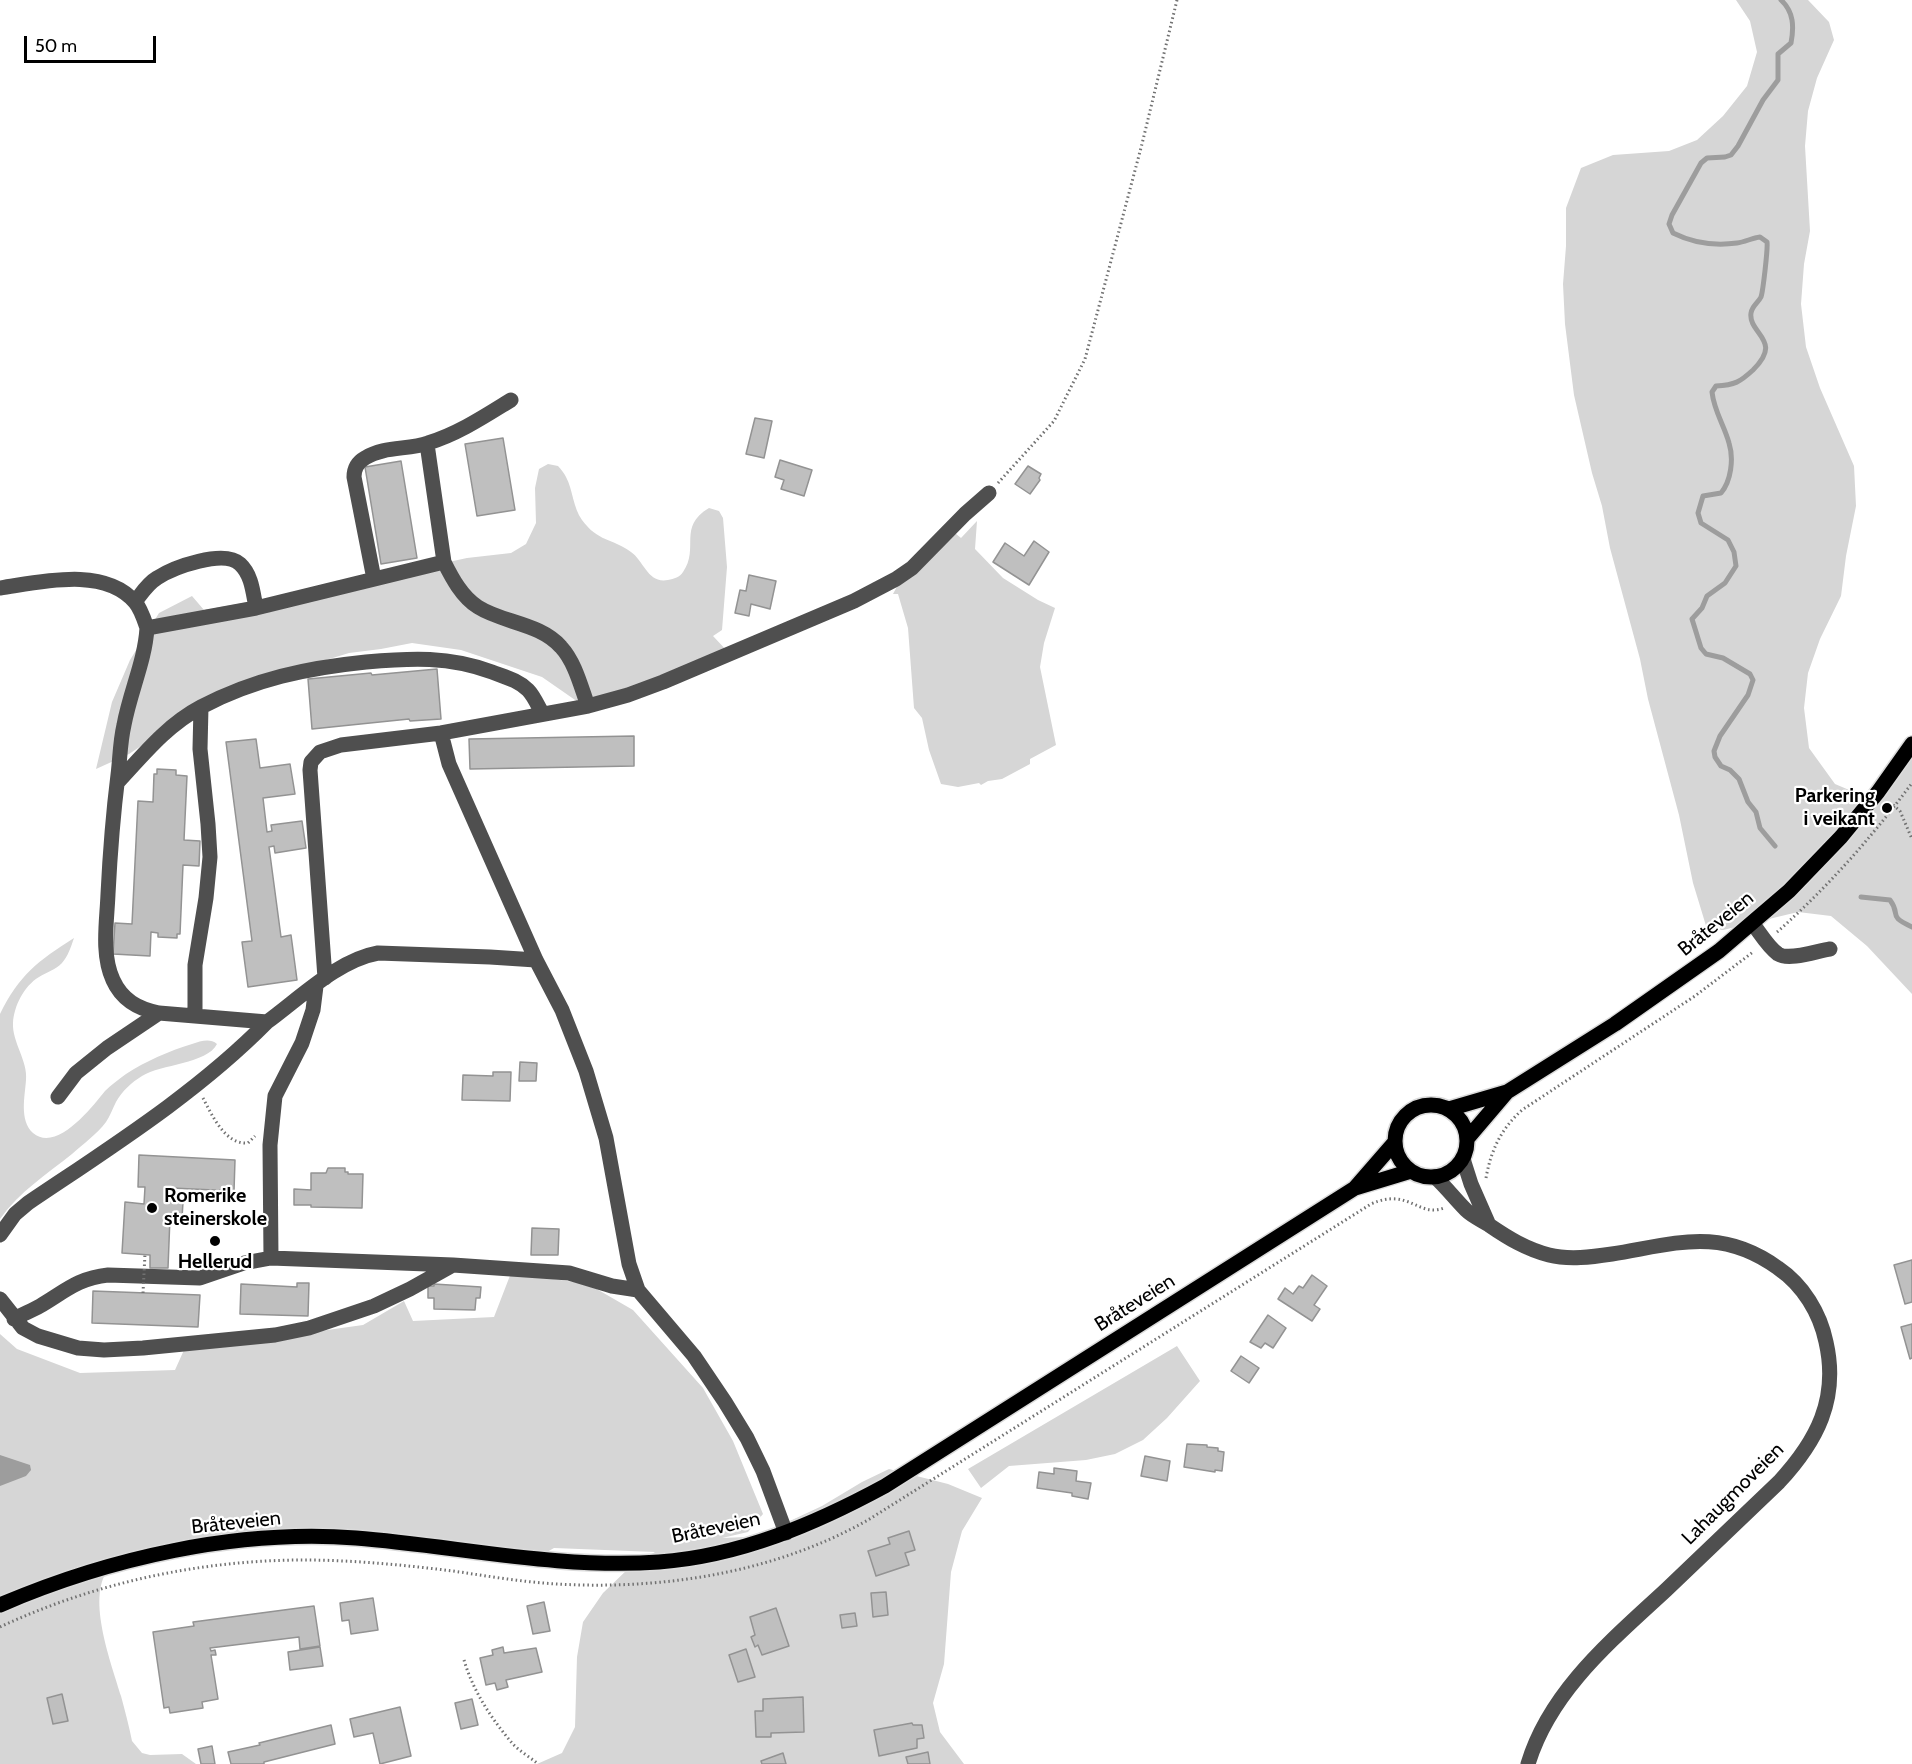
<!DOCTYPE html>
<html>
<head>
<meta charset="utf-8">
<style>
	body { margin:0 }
	#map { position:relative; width:1912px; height:1764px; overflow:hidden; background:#fff; font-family:Cabin,sans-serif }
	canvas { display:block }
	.scale { position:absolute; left:24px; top:36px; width:132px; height:27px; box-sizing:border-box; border:3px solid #000; border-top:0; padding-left:8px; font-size:18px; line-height:21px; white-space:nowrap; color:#000; -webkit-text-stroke:4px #fff; paint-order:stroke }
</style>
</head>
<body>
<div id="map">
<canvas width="1912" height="1764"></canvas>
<div class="scale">50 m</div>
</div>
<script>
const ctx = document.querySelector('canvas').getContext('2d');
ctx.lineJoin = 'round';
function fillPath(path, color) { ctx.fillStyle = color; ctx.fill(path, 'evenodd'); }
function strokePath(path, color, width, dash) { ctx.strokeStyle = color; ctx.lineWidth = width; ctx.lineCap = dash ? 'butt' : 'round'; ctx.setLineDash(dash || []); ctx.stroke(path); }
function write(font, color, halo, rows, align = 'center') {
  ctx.font = font + ' Cabin,sans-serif'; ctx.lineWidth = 4.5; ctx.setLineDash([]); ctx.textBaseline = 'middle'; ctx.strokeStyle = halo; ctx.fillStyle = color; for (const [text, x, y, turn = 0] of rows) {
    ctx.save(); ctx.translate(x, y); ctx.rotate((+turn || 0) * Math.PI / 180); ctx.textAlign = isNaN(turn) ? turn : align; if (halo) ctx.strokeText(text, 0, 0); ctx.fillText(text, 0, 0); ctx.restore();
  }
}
const green = new Path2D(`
	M 1736,0 L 1808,0 L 1829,22 L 1834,40 L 1817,78 L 1808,111 L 1805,146 L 1810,231 L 1804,264 L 1801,304 L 1806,347 L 1820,388 L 1854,466 L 1856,506 L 1846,556 L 1841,596 L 1820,639 L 1808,673 L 1804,708 L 1809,748 L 1835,784 L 1861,795 L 1879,787 L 1912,740 L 1912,994 L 1867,946 L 1831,916 L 1798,912 L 1723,930 L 1707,929 L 1693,883 L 1679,815 L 1648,699 L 1640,659 L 1610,548 L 1602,506 L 1592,473 L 1574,395 L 1565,324 L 1563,284 L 1566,246 L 1566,208 L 1581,168 L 1613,155 L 1669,151 L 1697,140 L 1723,116 L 1747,86 L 1757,52 L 1750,21 Z
	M 548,464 L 558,466 C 561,469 564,473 566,477 C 573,490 573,508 582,520 C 598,542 612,538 631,552 C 644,561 648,584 668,580 C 674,579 680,577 683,572 C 700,548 677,527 709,508 L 719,511 L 723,518 L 727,567 L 722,630 L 713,636 L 729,653 L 707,669 L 578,702 L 542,677 L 461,650 L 412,643 L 381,649 L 349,653 L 303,667 L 159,734 L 129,754 L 96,769 L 112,702 L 130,660 L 159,613 L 192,596 L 204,610 L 348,584 L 467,558 L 511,553 L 526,544 L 536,523 L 535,488 L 539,469 Z
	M 977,521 L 975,549 L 1003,578 L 1038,600 L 1055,608 L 1044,643 L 1040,667 L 1056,745 L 1030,759 L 1030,764 L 1002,779 L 988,781 L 981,785 L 979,783 L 958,787 L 941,784 L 929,750 L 922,718 L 914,708 L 908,628 L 898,594 L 893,594 L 902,577 L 949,528 L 961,538 Z
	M 74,938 C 71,947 68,956 62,963 C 55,970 47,972 39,977 C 24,986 14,1006 13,1023 C 12,1042 28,1061 26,1080 C 25,1096 19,1120 33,1133 C 57,1153 92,1107 105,1091 C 111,1085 119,1079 126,1074 C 146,1061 169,1051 192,1044 C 201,1041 210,1038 217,1044 C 207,1064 161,1064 142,1076 C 132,1082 122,1091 116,1102 C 113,1108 110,1116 106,1122 C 97,1134 83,1144 72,1154 C 47,1174 19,1192 0,1219 L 0,1014 C 19,975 38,961 74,938 Z
	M 511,1273 L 588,1284 L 633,1310 L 703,1388 L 733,1441 L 763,1514 L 748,1532 L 722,1538 L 746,1537 L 777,1527 L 822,1506 L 862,1482 L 889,1469 L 948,1484 L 982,1498 L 962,1531 L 951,1572 L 944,1664 L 933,1703 L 940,1732 L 964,1764 L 537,1764 L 562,1753 L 575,1727 L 577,1657 L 583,1622 L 603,1593 L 629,1568 L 655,1552 L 554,1548 L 547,1552 L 513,1559 L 467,1551 L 253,1538 L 108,1570 C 86,1598 112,1665 121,1696 C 125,1711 129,1726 132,1741 L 142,1753 L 150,1755 L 182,1754 L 196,1764 L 0,1764 L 0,1334 L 17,1349 L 80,1373 L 175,1370 L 184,1350 L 363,1325 L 404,1301 L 413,1321 L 494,1317 Z
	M 1177,1346 L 1200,1381 L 1167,1418 L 1143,1440 L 1115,1454 L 1086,1460 L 1009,1466 L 981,1488 L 968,1469 Z`);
const water = new Path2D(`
	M 0,1455 L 30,1465 L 31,1470 L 26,1476 L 0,1486 Z`);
const stream = new Path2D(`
	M 1775,846 L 1760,828 L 1756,812 L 1748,802 L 1739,779 L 1730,770 L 1721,766 L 1715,757 L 1714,751 L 1720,736 L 1748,695 L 1753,680 L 1750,674 L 1723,658 L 1706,654 L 1701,648 L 1692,619 L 1702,608 L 1707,596 L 1725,583 L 1736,566 L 1734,552 L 1728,540 L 1701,523 L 1698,513 L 1703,496 L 1721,493 C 1731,481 1734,459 1729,443 C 1724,425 1714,411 1712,392 L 1716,386 C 1735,385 1740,382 1753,370 C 1784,340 1748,334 1751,313 C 1752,306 1758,303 1761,297 C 1763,291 1768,248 1767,242 L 1760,237 C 1752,238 1745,242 1737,243 C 1715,246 1693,243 1673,233 L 1669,224 L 1672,215 L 1701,163 L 1707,158 L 1725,157 L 1731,155 L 1738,146 L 1763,100 L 1778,80 L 1778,54 L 1791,43 C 1794,27 1794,12 1781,0
	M 1861,897 L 1890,900 C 1902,916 1886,915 1912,927`);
const building = new Path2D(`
	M 755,418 L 772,421 L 764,458 L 746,454 Z
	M 503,438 L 515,510 L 477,516 L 465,444 Z
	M 780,460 L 812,470 L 804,496 L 781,489 L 784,480 L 775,477 Z
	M 401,461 L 417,558 L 381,564 L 365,467 Z
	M 1028,466 L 1041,474 L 1039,478 L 1040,480 L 1030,494 L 1015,484 Z
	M 1034,541 L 1049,552 L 1029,585 L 993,562 L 1005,543 L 1024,556 Z
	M 749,575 L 776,581 L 770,609 L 751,604 L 749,616 L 735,613 L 740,590 L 746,591 Z
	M 437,669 L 441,719 L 410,721 L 409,719 L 312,729 L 308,679 L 371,673 L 372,675 Z
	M 634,736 L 634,766 L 470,769 L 469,739 Z
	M 256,739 L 260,768 L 290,764 L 295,794 L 263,798 L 267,832 L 272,831 L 271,825 L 302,821 L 306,848 L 275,853 L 274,846 L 269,847 L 281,937 L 291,935 L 297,980 L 248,987 L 242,942 L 252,941 L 226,742 Z
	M 157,769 L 176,770 L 176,775 L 187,776 L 184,840 L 200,841 L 199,866 L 183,865 L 180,934 L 177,934 L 177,938 L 158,937 L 158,933 L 151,932 L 150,956 L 113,954 L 115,923 L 132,924 L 138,801 L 153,802 L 154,774 L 157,774 Z
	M 520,1062 L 537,1063 L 536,1081 L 519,1081 Z
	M 493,1072 L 511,1072 L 510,1101 L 462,1100 L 463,1075 L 493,1076 Z
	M 139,1155 L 235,1160 L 234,1191 L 172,1188 L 171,1201 L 183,1202 L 182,1218 L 170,1217 L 168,1268 L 150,1268 L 150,1255 L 122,1253 L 125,1202 L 144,1204 L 145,1187 L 138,1187 Z
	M 328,1168 L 345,1168 L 345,1172 L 348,1172 L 348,1174 L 363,1174 L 362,1208 L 311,1207 L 311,1205 L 294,1205 L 294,1189 L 311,1190 L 311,1173 L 326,1173 Z
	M 532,1228 L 559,1229 L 558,1255 L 531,1255 Z
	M 1912,1260 L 1912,1302 L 1905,1304 L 1894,1265 Z
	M 1312,1275 L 1327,1286 L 1314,1305 L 1320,1309 L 1312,1321 L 1278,1299 L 1285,1288 L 1293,1294 L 1299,1286 L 1303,1288 Z
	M 297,1283 L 309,1283 L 308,1316 L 240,1314 L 241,1284 L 297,1287 Z
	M 434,1284 L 481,1287 L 480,1298 L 476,1298 L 475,1310 L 434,1309 L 434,1298 L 428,1298 L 428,1286 L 434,1286 Z
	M 93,1291 L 200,1295 L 198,1327 L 92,1323 Z
	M 1268,1315 L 1286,1328 L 1273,1348 L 1265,1343 L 1261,1348 L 1250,1342 Z
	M 1912,1324 L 1912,1358 L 1910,1359 L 1901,1327 Z
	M 1241,1356 L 1259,1368 L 1249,1383 L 1231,1371 Z
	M 1187,1444 L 1207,1445 L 1207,1447 L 1218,1448 L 1218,1451 L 1224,1452 L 1222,1471 L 1215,1470 L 1215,1472 L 1184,1467 Z
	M 1145,1456 L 1170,1461 L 1167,1481 L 1141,1476 Z
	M 1054,1468 L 1077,1471 L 1076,1481 L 1091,1483 L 1088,1499 L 1072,1496 L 1072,1493 L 1037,1488 L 1039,1472 L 1054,1474 Z
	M 909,1531 L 915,1550 L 905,1553 L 909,1565 L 876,1576 L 868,1551 L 890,1544 L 888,1538 Z
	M 886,1592 L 888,1615 L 873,1617 L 871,1593 Z
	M 373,1598 L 378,1630 L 351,1634 L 349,1620 L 342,1621 L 340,1603 Z
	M 544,1602 L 550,1631 L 533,1634 L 527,1606 Z
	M 314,1606 L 320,1646 L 300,1649 L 299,1637 L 210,1648 L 211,1651 L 215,1650 L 216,1655 L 211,1655 L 218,1699 L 202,1702 L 203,1708 L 170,1713 L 169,1707 L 164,1708 L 153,1632 L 194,1626 L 193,1622 Z
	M 776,1608 L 789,1646 L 762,1655 L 758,1645 L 755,1647 L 751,1637 L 755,1635 L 750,1617 Z
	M 855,1613 L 857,1626 L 842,1628 L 840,1615 Z
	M 320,1647 L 323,1666 L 290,1670 L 288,1652 Z
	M 503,1647 L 504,1653 L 536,1648 L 542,1672 L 506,1680 L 508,1687 L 497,1690 L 495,1683 L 486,1685 L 480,1658 L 493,1655 L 492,1650 Z
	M 746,1649 L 755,1677 L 738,1682 L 729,1655 Z
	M 62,1694 L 68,1721 L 53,1724 L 47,1698 Z
	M 803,1697 L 804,1732 L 771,1733 L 771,1737 L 756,1737 L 755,1711 L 763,1711 L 763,1699 Z
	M 472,1699 L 478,1725 L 461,1729 L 455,1703 Z
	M 400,1707 L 411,1756 L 380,1764 L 373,1733 L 354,1737 L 350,1719 Z
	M 912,1723 L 913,1725 L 922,1725 L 924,1738 L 917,1739 L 917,1748 L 879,1756 L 874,1730 Z
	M 331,1725 L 335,1744 L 264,1762 L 264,1764 L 231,1764 L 228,1752 L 260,1745 L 259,1743 Z
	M 212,1746 L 215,1764 L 201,1764 L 198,1749 Z
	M 928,1752 L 930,1764 L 908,1764 L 906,1757 Z
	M 783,1753 L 786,1764 L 762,1764 L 761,1761 Z`);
const path = new Path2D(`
	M 998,483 L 1054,421 L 1085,359 L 1142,144 L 1177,0
	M 1893,805 L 1900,811 L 1912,839
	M 1777,932 C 1827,888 1872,837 1912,783
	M 203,1098 C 212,1115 225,1145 248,1143 L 255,1136
	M 1486,1178 C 1491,1150 1501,1129 1522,1110 L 1695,996 L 1753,952
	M 0,1627 C 94,1583 200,1560 304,1560 C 353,1560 404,1565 453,1571 C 487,1576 522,1582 557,1584 C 663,1590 774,1573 868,1520 L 1371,1204 C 1409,1187 1418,1218 1444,1208
	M 464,1660 C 473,1691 491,1718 512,1743 C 519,1751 530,1757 538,1764`);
const minor = new Path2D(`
	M 427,444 L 444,562
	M 374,579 L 354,477 C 354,468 358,462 365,458 C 384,446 408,450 428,443 C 458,434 485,416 511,400
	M 0,588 C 41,582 104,566 135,602 C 141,609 144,619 147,628 L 256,608 L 444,562 C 452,578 462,597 478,607 C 503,623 540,623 561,647 C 575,662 581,687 588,706
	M 135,602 C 142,593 147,584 157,578 C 174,567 224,549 240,564 C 252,575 253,593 256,608
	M 147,628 C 145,661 130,692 124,725 C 120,742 120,759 118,775 C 113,815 110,854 108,894 C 107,921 101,954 113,980 C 122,1000 138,1009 159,1013 L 267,1022 C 300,998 338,960 378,953 L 490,957 L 536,960
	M 441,733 L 449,764 L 536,960 L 562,1010 L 586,1071 L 606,1138 L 629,1264 L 638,1290 L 694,1356 L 725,1402 L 747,1438 L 763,1471 L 786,1533
	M 117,783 C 143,755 167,725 201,707 C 254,679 307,668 366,662 C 411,658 449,656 492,672 C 505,677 518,680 528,690 C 534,696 538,706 542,713
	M 1753,924 C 1760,933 1768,947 1778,954 C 1789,961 1817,951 1830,949
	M 325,978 L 310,770 L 311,762 L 320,752 L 341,745 L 441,733 L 588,706 L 628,695 L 663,682 L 854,601 L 896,579 L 912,568 L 965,514 L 989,493
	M 195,1016 L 195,965 L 206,898 L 210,857 L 208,824 L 200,749 L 201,707
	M 58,1097 L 76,1073 L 107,1048 L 159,1013
	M 1463,1159 L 1471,1184 L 1489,1225
	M 1435,1177 C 1446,1187 1455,1199 1466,1210 C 1472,1216 1481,1220 1489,1225 C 1508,1238 1526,1249 1549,1255 C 1569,1260 1592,1257 1612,1254 C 1675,1244 1720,1226 1778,1268 C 1803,1285 1820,1313 1826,1342 C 1839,1399 1817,1441 1779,1482 C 1741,1518 1704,1554 1666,1590 C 1612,1640 1550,1691 1528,1764
	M 0,1235 L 15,1214 L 28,1203 C 111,1147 197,1093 267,1022
	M 271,1258 L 270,1145 L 275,1096 L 302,1043 L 313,1010 L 316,986
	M 0,1299 L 23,1328 L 38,1336 L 78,1348 L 104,1350 L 143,1348 L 275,1335 L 309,1328 L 374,1306 L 410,1289 L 453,1265 L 569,1273 L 612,1286 L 638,1290
	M 14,1319 C 23,1314 31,1311 40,1306 C 64,1292 78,1278 108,1275 L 200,1278 L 244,1263 L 271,1258 L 453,1265`);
const major = new Path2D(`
	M1395 1141a36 36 0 1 1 72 0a36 36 0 1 1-72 0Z
	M 1449,1109 L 1507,1092 L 1615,1024 L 1719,951 L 1789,891 L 1841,837 L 1878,792 L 1912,744
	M 1467,1139 L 1507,1092
	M 1355,1188 L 1395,1142
	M 0,1605 C 109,1558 237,1529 356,1538 C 457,1546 557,1569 659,1562 C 740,1556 815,1524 885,1486 L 1355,1188 L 1411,1171`);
const pathBridge = new Path2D(`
	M 143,1293 L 145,1254`);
const markers = [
	[1887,808,6,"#000"],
	[152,1208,6,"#000"],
	[215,1241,6,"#000"]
];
const poiNames = [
	["Parkering",1875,796],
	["i veikant",1875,819],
	["Romerike",164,1196,"left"],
	["steinerskole",164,1219,"left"],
	["Hellerud",215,1262,"center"]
];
const streetNames = [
	["Bråteveien",1716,924,-39],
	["Bråteveien",1135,1303,-32],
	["Lahaugmoveien",1733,1494,-45],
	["Bråteveien",236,1523,-6],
	["Bråteveien",716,1528,-12]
];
fillPath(green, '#d6d6d6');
fillPath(water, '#9d9d9d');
strokePath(stream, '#9d9d9d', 5);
fillPath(building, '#bfbfbf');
strokePath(building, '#939393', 1.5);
strokePath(major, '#dbdbdb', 18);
strokePath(path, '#717171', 3, [1.5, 3]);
strokePath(minor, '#4f4f4f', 15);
strokePath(major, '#000', 15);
strokePath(pathBridge, '#717171', 3, [1.5, 3]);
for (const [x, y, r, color] of markers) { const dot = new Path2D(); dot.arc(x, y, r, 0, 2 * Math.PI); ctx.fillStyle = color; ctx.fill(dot); strokePath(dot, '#fff', 2); }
write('bold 20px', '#000', '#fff', poiNames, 'right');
write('20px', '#000', '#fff', streetNames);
</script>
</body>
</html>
